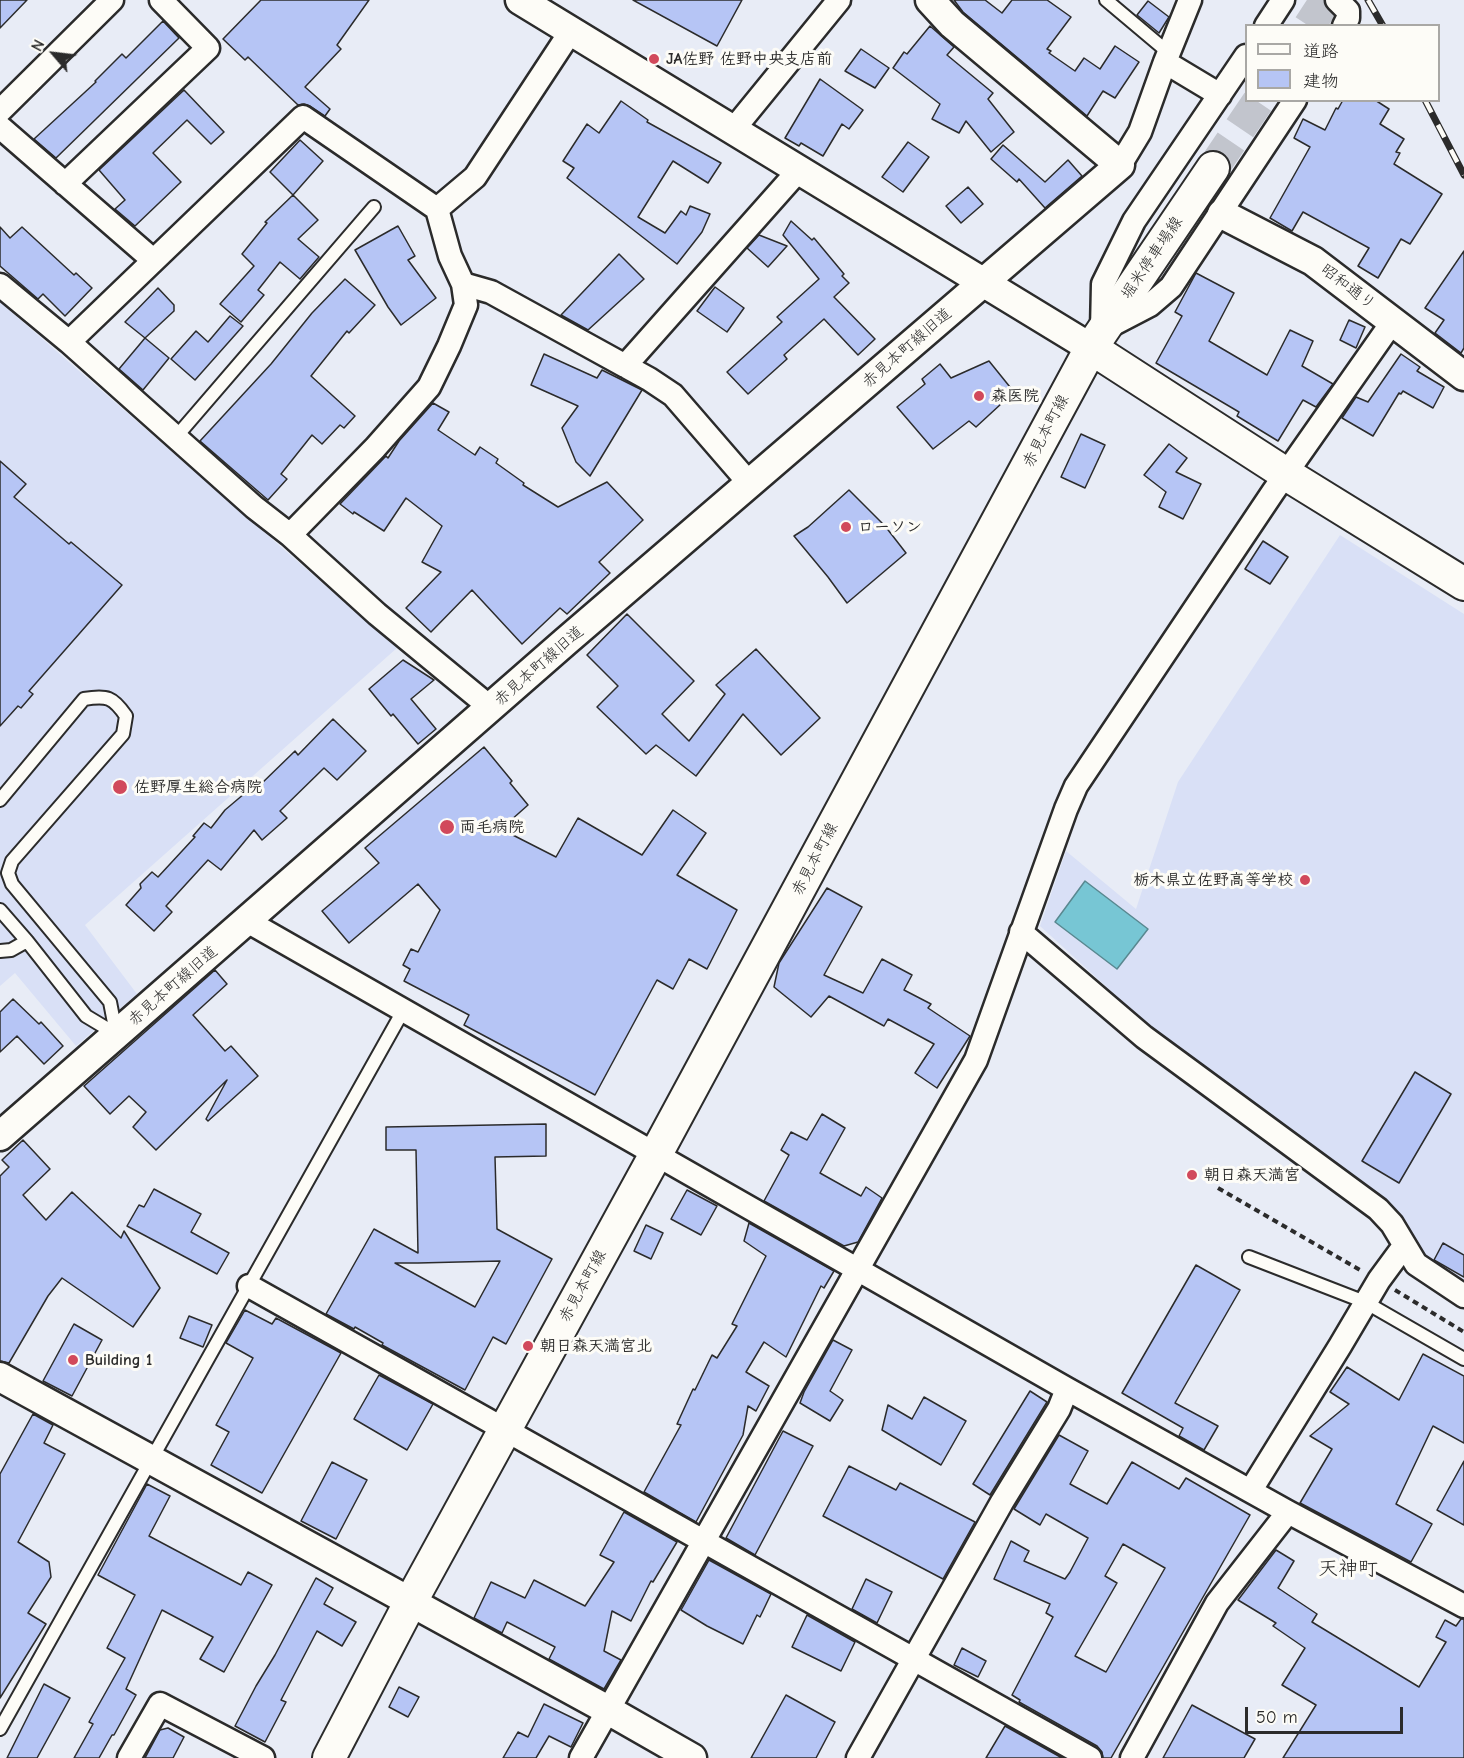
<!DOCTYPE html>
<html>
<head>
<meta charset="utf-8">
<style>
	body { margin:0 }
	#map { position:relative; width:1464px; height:1758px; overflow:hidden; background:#e8ecf6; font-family:"Comic Neue","Klee One",sans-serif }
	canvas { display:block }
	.legend { position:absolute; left:1245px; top:24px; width:195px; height:78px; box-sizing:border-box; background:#fdfcf7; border:2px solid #a9a8a5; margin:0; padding:8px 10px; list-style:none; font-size:18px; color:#2b2b2b }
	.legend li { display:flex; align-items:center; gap:12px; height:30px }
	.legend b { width:30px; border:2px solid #a9a8a5 }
	.north { position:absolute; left:24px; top:24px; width:60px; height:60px; -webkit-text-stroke:4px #fdfcf7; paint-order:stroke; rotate:298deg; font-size:16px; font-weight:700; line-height:24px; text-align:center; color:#2b2b2b }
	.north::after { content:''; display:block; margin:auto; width:21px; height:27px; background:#2b2b2b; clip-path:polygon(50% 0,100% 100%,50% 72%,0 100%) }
	.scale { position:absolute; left:1245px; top:1707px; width:158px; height:27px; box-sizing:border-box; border:3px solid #2b2b2b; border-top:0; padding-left:8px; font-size:18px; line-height:21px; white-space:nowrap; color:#2b2b2b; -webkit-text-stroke:4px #fdfcf7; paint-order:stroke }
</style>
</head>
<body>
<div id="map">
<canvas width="1464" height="1758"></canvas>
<ul class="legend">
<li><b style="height:8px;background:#fdfcf7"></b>道路</li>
<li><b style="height:16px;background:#b6c5f5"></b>建物</li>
</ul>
<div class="north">N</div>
<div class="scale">50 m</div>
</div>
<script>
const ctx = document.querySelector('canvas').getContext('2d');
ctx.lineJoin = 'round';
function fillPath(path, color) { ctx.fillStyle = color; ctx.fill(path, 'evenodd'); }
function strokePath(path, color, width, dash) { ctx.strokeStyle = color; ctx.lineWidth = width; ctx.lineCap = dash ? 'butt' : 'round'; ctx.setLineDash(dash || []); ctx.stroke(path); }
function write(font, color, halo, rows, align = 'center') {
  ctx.font = font + ' "Comic Neue","Klee One",sans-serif'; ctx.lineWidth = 6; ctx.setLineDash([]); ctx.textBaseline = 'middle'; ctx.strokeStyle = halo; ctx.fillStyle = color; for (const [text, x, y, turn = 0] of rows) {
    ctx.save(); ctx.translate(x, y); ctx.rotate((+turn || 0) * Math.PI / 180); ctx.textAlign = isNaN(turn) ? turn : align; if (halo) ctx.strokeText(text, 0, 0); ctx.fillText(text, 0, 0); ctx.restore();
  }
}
const built = new Path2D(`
	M 0,302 L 397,648 L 85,925 L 137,994 L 76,1046 L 15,973 L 0,986 Z
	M 1340,535 L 1464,614 L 1464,1283 L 1420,1254 L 1407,1222 L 1205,1077 L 1040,926 L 1066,851 L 1136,909 L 1178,782 Z`);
const water = new Path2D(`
	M 1085,881 L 1148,929 L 1117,969 L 1055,922 Z`);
const building = new Path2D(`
	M 0,0 L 27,0 L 0,28 Z
	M 261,0 L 369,0 L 337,45 L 341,49 L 305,87 L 330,109 L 325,116 L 310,106 L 304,104 L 298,105 L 248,57 L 245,60 L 223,39 Z
	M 633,0 L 742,0 L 717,46 Z
	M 954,0 L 985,0 L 1002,13 L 1012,0 L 1047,0 L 1071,17 L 1047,49 L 1051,51 L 1049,53 L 1075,71 L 1084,58 L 1100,69 L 1115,46 L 1139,62 L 1115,98 L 1103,91 L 1087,116 L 963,12 Z
	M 1148,1 L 1169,17 L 1159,33 L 1137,15 Z
	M 163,21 L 179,38 L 56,158 L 34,139 L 96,82 L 95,81 L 122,54 L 126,58 Z
	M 930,26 L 954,47 L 947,55 L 993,93 L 988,99 L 1014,132 L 991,152 L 966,121 L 959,133 L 932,119 L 940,104 L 893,68 L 904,52 L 907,54 Z
	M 861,49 L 889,68 L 875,88 L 845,71 Z
	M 820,79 L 863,110 L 849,129 L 842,124 L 823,156 L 801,143 L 799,146 L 785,138 Z
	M 184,90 L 224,132 L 211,144 L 187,120 L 153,153 L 181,182 L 135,226 L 115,209 L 125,200 L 99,170 Z
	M 1343,100 L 1375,100 L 1389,109 L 1380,124 L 1404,139 L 1396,152 L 1400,153 L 1394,164 L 1442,194 L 1410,244 L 1401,239 L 1378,278 L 1358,266 L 1369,248 L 1303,212 L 1292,231 L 1270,218 L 1310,147 L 1294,138 L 1303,119 L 1325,130 L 1336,108 L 1338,109 Z
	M 621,101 L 648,120 L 647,122 L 721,163 L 708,183 L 673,161 L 638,217 L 665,233 L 681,211 L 686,215 L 690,206 L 710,214 L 702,232 L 677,264 L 567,178 L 574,168 L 563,161 L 587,124 L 599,133 Z
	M 300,140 L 323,161 L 293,195 L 270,172 Z
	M 908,142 L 929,157 L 903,192 L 882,177 Z
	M 1003,145 L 1045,182 L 1068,160 L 1082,176 L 1045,208 L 1019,179 L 1017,182 L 991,159 Z
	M 968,187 L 983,204 L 961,223 L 946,206 Z
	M 293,195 L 318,220 L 298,239 L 319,257 L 300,279 L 280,262 L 258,290 L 264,295 L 241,322 L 220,304 L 254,266 L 242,254 L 267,223 L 265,222 Z
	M 791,221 L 812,240 L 814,238 L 844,274 L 842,276 L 849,283 L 834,297 L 875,339 L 858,355 L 824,319 L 784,355 L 787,359 L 748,394 L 727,372 L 782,322 L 777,317 L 819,279 L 783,235 Z
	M 398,226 L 415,256 L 408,260 L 436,298 L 401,325 L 388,307 L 355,250 Z
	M 0,227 L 10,238 L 22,227 L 74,275 L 76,273 L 92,288 L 65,316 L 43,294 L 38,299 L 0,266 Z
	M 759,235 L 787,246 L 768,267 L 747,248 Z
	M 1464,251 L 1464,348 L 1461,353 L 1435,333 L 1444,320 L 1425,308 Z
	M 619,254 L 644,279 L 588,330 L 561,315 Z
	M 1196,273 L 1234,293 L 1209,341 L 1267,375 L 1290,330 L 1313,341 L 1302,366 L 1333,384 L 1316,407 L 1303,400 L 1278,441 L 1237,416 L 1239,412 L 1156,363 L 1182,316 L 1175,312 Z
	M 345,279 L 375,305 L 349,333 L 347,331 L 311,376 L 355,416 L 344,428 L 340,425 L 322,444 L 312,435 L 281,474 L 287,479 L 268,500 L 200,441 L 271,364 L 312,313 Z
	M 715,287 L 744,308 L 727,332 L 697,311 Z
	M 158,288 L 174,305 L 174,311 L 145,338 L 125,322 Z
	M 230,316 L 243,326 L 195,380 L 171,359 L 196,331 L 208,342 Z
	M 1349,320 L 1365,327 L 1356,348 L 1340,340 Z
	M 145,338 L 169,358 L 143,390 L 119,369 Z
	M 544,354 L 597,378 L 602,370 L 642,390 L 590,476 L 576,462 L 562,428 L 578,406 L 531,385 Z
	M 1401,354 L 1420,367 L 1417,371 L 1444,387 L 1433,408 L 1403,391 L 1401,394 L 1399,393 L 1373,436 L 1342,418 L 1356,397 L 1368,402 Z
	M 989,361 L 1014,392 L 976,427 L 969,421 L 933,449 L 897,407 L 925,384 L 922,379 L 940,364 L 951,378 Z
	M 433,403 L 449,412 L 438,430 L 475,455 L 480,447 L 498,459 L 496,463 L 524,483 L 523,485 L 558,507 L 607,482 L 643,520 L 599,562 L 610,573 L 567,614 L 560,608 L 522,644 L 472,590 L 431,632 L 406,608 L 441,572 L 422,562 L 442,526 L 406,498 L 384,531 L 354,512 L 353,514 L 340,504 L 386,456 L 388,458 L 399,441 Z
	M 1081,434 L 1105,445 L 1085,488 L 1061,477 Z
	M 1169,444 L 1187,458 L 1176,472 L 1201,484 L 1183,519 L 1159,507 L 1166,492 L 1144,475 Z
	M 0,461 L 26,484 L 14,497 L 69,544 L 71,542 L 122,585 L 29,691 L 33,694 L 21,708 L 18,706 L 0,726 Z
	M 849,490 L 885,526 L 906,553 L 847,603 L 828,577 L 794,536 L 808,527 Z
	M 1263,541 L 1288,557 L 1270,584 L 1245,569 Z
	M 627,614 L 694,681 L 662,714 L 689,741 L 725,694 L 716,685 L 756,649 L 820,718 L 781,755 L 743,714 L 696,776 L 656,745 L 646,754 L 597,707 L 618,686 L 587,655 Z
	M 403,660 L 434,680 L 411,699 L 436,729 L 418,744 L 393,714 L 391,716 L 369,689 Z
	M 333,719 L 366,751 L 337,780 L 324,768 L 280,811 L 287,818 L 262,840 L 254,830 L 221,870 L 208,860 L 166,906 L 172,912 L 154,931 L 126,905 L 141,888 L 140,884 L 152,872 L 158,877 L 195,837 L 193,836 L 204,823 L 211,828 L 225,810 L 257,783 L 259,786 L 295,751 L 298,755 Z
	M 484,747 L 512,781 L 510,783 L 528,805 L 501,829 L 556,857 L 578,818 L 642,855 L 673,810 L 706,833 L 677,875 L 737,910 L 707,969 L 689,959 L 673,989 L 657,980 L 595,1095 L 464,1025 L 469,1015 L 404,981 L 410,969 L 403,965 L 411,949 L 418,952 L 440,910 L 418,884 L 349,943 L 322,911 L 379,863 L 365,848 Z
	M 827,888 L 862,907 L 824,975 L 863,993 L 882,959 L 912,975 L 904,990 L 931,1004 L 928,1008 L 970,1036 L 937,1088 L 915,1073 L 934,1044 L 888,1019 L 884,1026 L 829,996 L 811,1017 L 774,987 L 779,963 Z
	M 215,970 L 227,984 L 193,1015 L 225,1051 L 231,1046 L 258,1076 L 208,1121 L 206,1119 L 227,1080 L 156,1150 L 133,1127 L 146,1112 L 129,1096 L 110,1114 L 84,1086 Z
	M 13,999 L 39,1024 L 41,1022 L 63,1046 L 44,1064 L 17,1036 L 0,1052 L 0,1012 Z
	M 1415,1072 L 1451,1094 L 1399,1183 L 1362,1161 Z
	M 822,1114 L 845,1128 L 820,1173 L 861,1196 L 866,1187 L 882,1198 L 858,1242 L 844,1246 L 764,1201 L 789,1155 L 781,1150 L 791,1132 L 807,1140 Z
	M 546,1124 L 546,1156 L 495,1157 L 497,1229 L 552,1259 L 506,1344 L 493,1337 L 465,1390 L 382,1345 L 383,1343 L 355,1327 L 354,1329 L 326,1314 L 374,1229 L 418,1253 L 416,1150 L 386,1150 L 386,1127 ZM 500,1261 L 475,1307 L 395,1263 L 418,1263 Z
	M 23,1140 L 50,1169 L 23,1195 L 46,1220 L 72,1192 L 121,1238 L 124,1231 L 160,1288 L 133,1327 L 62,1278 L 48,1296 L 9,1363 L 0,1361 L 0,1176 L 9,1167 L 2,1160 Z
	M 154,1189 L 201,1214 L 191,1232 L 229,1253 L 217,1274 L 127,1226 L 139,1205 L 144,1207 Z
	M 687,1190 L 717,1206 L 701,1235 L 671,1219 Z
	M 749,1223 L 834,1271 L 824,1288 L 821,1286 L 786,1357 L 764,1342 L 746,1372 L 769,1386 L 756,1411 L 748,1406 L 743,1435 L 696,1522 L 644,1492 L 681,1425 L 677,1424 L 693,1389 L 695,1390 L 712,1355 L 717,1358 L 737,1326 L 732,1324 L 766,1256 L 744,1241 Z
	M 646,1225 L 663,1233 L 651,1259 L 634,1251 Z
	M 1443,1243 L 1464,1255 L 1464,1277 L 1434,1260 Z
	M 1196,1265 L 1240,1290 L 1175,1403 L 1218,1426 L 1204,1450 L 1179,1436 L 1183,1428 L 1122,1393 Z
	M 245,1310 L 272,1324 L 276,1318 L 341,1353 L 262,1493 L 211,1465 L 229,1432 L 216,1425 L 253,1358 L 226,1343 Z
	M 189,1316 L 212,1325 L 203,1347 L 180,1338 Z
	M 74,1324 L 102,1340 L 72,1396 L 43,1381 Z
	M 833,1340 L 852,1350 L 830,1391 L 843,1400 L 830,1421 L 800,1403 L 804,1392 Z
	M 1423,1354 L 1464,1376 L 1464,1443 L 1433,1426 L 1396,1504 L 1432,1524 L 1411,1562 L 1300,1503 L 1332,1449 L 1310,1436 L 1349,1404 L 1330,1392 L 1347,1367 L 1399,1400 Z
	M 379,1375 L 433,1404 L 407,1450 L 354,1419 Z
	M 1030,1391 L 1047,1402 L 990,1495 L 973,1484 Z
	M 924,1397 L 966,1421 L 941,1465 L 882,1430 L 888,1405 L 912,1419 Z
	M 33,1414 L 53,1425 L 44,1443 L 65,1454 L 18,1542 L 49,1562 L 51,1577 L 28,1613 L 46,1624 L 0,1698 L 0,1474 Z
	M 783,1431 L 813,1446 L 755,1555 L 726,1538 Z
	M 1059,1435 L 1088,1451 L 1070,1484 L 1107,1504 L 1132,1462 L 1179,1489 L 1186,1478 L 1250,1515 L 1111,1758 L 1103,1758 L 1102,1752 L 1097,1746 L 1019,1702 L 1020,1700 L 1012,1695 L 1053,1617 L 1046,1613 L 1050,1604 L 994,1579 L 1011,1541 L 1029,1551 L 1024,1561 L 1065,1579 L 1070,1572 L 1088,1538 L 1046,1514 L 1040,1525 L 1014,1509 ZM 1123,1544 L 1165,1568 L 1106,1672 L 1075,1656 L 1117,1583 L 1105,1576 Z
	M 1464,1461 L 1464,1525 L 1437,1510 Z
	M 332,1462 L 367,1480 L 336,1539 L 301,1521 Z
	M 849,1466 L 896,1490 L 900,1483 L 975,1522 L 943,1579 L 823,1516 Z
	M 147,1484 L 170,1496 L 149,1536 L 241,1585 L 248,1572 L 272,1585 L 224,1672 L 200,1659 L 213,1637 L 162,1610 L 126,1689 L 136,1695 L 114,1735 L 112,1735 L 99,1758 L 74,1758 L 93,1724 L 89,1722 L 125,1658 L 107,1648 L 135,1595 L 98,1575 Z
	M 624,1512 L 677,1542 L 653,1582 L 651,1581 L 631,1621 L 612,1611 L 604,1651 L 621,1660 L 604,1689 L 549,1659 L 555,1647 L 507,1622 L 502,1633 L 474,1618 L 491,1582 L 525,1598 L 534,1580 L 585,1606 L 614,1562 L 600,1555 Z
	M 1276,1550 L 1294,1561 L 1278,1588 L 1317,1614 L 1312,1622 L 1419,1687 L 1446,1642 L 1436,1637 L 1445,1620 L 1456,1626 L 1461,1619 L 1464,1619 L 1464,1758 L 1283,1758 L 1316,1705 L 1282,1685 L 1305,1648 L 1273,1626 L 1276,1623 L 1238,1600 Z
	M 709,1560 L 771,1594 L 760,1617 L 757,1615 L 743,1644 L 707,1626 L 681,1610 Z
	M 316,1578 L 333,1588 L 324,1604 L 356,1622 L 342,1646 L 317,1631 L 281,1700 L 286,1702 L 265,1742 L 235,1726 L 256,1686 L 275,1655 Z
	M 866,1579 L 892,1592 L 877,1623 L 852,1609 Z
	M 807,1615 L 855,1642 L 841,1671 L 792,1647 Z
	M 962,1648 L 986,1661 L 978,1677 L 954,1665 Z
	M 44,1684 L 70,1698 L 37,1758 L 7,1758 Z
	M 399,1687 L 419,1697 L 408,1717 L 389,1707 Z
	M 786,1695 L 835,1722 L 816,1758 L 751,1758 Z
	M 544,1704 L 583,1723 L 571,1747 L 549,1736 L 536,1758 L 503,1758 L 518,1732 L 528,1737 Z
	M 1192,1705 L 1255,1739 L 1244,1758 L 1163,1758 Z
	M 1005,1726 L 1062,1758 L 986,1758 Z
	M 168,1728 L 184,1737 L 173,1758 L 145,1758 L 160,1730 Z`);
const secondaryTunnel = new Path2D(`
	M 1309,26 L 1326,0
	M 1213,168 L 1259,100`);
const path = new Path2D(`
	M 1218,1188 L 1360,1270
	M 1395,1290 L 1464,1332`);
const service = new Path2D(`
	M 1106,0 L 1169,53
	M 176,437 L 374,207
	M 0,800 L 84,699 C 107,695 113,697 126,716 L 123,734 L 12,861 L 8,873 L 12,884 L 110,1002 L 116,1033
	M 0,910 L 27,941
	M 0,951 L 11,950 L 27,941 L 86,1016 L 116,1034
	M 1249,1257 L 1365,1302 L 1464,1359
	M 0,1729 L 403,1011`);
const minor = new Path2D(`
	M 1337,0 L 1348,11 L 1348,18 L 1344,26
	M 1266,26 L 1283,0
	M 1246,56 L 1134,221 L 1103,284 L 1102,330 L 1150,305 L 1171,287 L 1295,100
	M 1165,62 L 1220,95
	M 0,111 L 112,0
	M 0,127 L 153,260
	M 733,130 L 839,0
	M 1120,165 L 1140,132 L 1165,62 L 1190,0
	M 65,184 L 208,48 L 161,0
	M 437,209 L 475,177 L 571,31
	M 463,284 L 491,292 L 649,379 L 673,395 L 750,484
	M 0,285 L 69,342 L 254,507 L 290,535 L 377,614 L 491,708
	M 69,342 L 303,117 L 437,209 L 450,256 L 463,284 L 466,305 L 449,346 L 429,387 L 375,448 L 290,535
	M 625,366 L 799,170
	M 247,921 L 1067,1389 L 1288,1512 L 1464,1606
	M 1021,932 L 1144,1037 L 1378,1209 L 1392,1224 L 1416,1264 L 1464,1296
	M 249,1286 L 1090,1758
	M 1251,1490 L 1340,1346 L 1379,1280 L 1404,1246
	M 129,1758 L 160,1704 L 263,1758
	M 581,1758 L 976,1060 L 1066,809 L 1076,786 L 1273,492 L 1393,321
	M 858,1758 L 1002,1502 L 1059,1409 L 1067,1389
	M 1132,1758 L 1217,1603 L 1288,1512`);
const tertiary = new Path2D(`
	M 520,0 L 1091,348
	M 1222,214 L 1313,261 L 1464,376
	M 0,1136 L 565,642 L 1120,165 L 952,24 L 930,0
	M 0,1377 L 608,1710 L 692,1758`);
const secondary = new Path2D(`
	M 1091,348 L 1286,474 L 1464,584
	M 329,1758 L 410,1603 L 656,1154 L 1091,348 L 1213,168`);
const rail = new Path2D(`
	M 1368,0 L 1383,26
	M 1425,100 L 1464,175`);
const markers = [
	[654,59,6,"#d1495b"],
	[979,396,6,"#d1495b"],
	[846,527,6,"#d1495b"],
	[120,787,8,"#d1495b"],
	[447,827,8,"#d1495b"],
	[1305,880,6,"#d1495b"],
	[1192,1175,6,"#d1495b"],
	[528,1346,6,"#d1495b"],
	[73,1360,6,"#d1495b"]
];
const poiNames = [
	["JA佐野 佐野中央支店前",666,59],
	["森医院",991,396],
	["ローソン",858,527],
	["佐野厚生総合病院",134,787],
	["両毛病院",460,827],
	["栃木県立佐野高等学校",1293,880,"right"],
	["朝日森天満宮",1204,1175],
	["朝日森天満宮北",540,1346],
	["Building 1",85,1360]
];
const streetNames = [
	["堀米停車場線",1152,258,-56],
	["昭和通り",1348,287,37],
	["赤見本町線旧道",907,348,-41],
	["赤見本町線",1046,431,-62],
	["赤見本町線旧道",539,666,-41],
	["赤見本町線",815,859,-62],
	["赤見本町線旧道",173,986,-41],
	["赤見本町線",583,1286,-61]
];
const quarterNames = [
	["天神町",1348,1569]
];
fillPath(built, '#d9e0f6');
fillPath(water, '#77c6d4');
strokePath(water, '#598890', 1.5);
fillPath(building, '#b6c5f5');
strokePath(building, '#2b2b2b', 1.5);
strokePath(secondaryTunnel, '#c2c5cd', 32, [32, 16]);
strokePath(service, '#2b2b2b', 16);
strokePath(minor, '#2b2b2b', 27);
strokePath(tertiary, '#2b2b2b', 33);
strokePath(secondary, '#2b2b2b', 36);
strokePath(path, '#2b2b2b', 4, [6, 4.5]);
strokePath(service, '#fdfcf7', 12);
strokePath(minor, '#fdfcf7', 22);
strokePath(tertiary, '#fdfcf7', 28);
strokePath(secondary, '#fdfcf7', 32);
strokePath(rail, '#2b2b2b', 7);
strokePath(rail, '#fdfcf7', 4.5, [14]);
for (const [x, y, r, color] of markers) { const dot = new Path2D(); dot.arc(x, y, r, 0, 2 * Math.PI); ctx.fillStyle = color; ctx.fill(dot); strokePath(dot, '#fdfcf7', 2); }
write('bold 16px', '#2b2b2b', '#fdfcf7', poiNames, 'left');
write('16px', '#2b2b2b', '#fdfcf7', streetNames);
write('20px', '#2b2b2b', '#fdfcf7', quarterNames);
</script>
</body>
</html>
